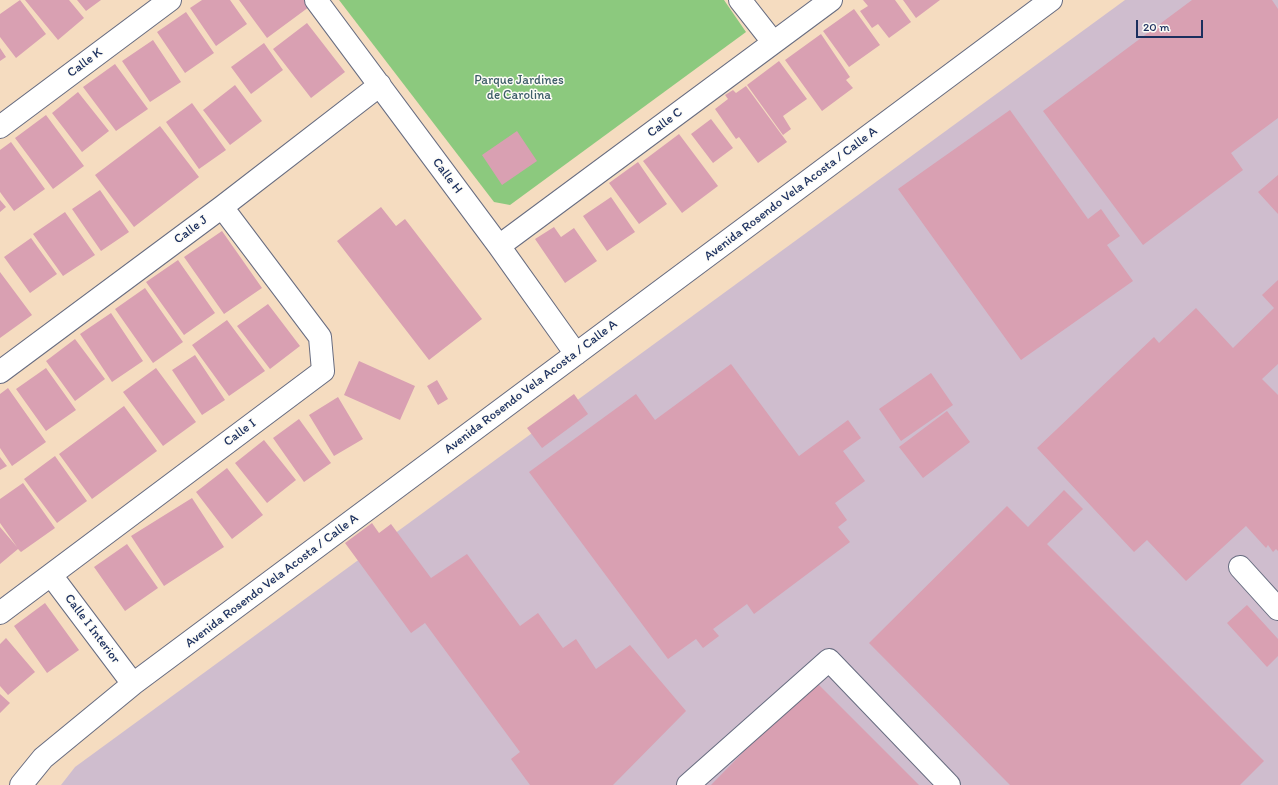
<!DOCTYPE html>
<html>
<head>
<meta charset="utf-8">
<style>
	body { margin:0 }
	#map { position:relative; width:1278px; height:785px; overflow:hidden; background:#f5dcc0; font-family:Itim,sans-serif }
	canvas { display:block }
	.scale { position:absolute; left:1136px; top:20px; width:67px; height:18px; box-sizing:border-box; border:2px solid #1b2f5e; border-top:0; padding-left:5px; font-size:12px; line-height:14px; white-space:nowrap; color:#1b2f5e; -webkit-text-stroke:3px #fdfcf7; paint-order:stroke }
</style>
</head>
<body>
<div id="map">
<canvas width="1278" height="785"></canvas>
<div class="scale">20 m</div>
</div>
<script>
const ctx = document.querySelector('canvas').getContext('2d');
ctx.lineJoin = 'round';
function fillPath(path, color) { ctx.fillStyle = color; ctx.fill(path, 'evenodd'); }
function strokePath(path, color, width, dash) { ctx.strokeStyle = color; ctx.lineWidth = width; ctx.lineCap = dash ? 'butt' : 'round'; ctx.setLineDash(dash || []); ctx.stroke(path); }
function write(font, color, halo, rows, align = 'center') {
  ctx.font = font + ' Itim,sans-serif'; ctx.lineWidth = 3; ctx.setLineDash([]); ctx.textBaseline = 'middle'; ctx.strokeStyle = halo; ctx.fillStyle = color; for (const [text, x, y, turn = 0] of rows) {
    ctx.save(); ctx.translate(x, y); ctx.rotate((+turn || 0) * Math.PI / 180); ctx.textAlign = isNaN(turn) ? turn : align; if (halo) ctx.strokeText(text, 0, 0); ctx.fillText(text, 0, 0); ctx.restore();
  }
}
const industrial = new Path2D(`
	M 1125,0 L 1278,0 L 1278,785 L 61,785 L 75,767 Z`);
const green = new Path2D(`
	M 339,0 L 724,0 L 746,32 L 510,205 L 494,202 Z`);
const building = new Path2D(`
	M 20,0 L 46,34 L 16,58 L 0,37 L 0,14 Z
	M 25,0 L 69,0 L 84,18 L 58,40 Z
	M 77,0 L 101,0 L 86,11 Z
	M 202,0 L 230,0 L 247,24 L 216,46 L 190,8 Z
	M 239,0 L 304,0 L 309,7 L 267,38 Z
	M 863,0 L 895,0 L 911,22 L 889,38 L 878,24 L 872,28 L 860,11 L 868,6 Z
	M 903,0 L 940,0 L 916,18 Z
	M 1192,0 L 1272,0 L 1278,9 L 1278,118 L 1231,153 L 1243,170 L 1143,245 L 1043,111 Z
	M 854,9 L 880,45 L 849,67 L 823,31 Z
	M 186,12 L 214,53 L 185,73 L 157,32 Z
	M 307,23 L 345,72 L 311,98 L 273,49 Z
	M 821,34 L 850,77 L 846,80 L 853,88 L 822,111 L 785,60 Z
	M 153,40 L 181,82 L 150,102 L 122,61 Z
	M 264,43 L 283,70 L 251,94 L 231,67 Z
	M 0,48 L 6,57 L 0,61 Z
	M 779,61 L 807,99 L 783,116 L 791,129 L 783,135 L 747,85 Z
	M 115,64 L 148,109 L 116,131 L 83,87 Z
	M 235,85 L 262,121 L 230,145 L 203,110 Z
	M 746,86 L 787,142 L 758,163 L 739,137 L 736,139 L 715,109 L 728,99 L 725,95 L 733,90 L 736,93 Z
	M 78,92 L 109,131 L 82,152 L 52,113 Z
	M 192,103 L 226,150 L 199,169 L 166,122 Z
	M 1010,110 L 1088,219 L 1101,209 L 1120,236 L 1107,245 L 1133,281 L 1021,360 L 898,189 Z
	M 46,115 L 84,166 L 53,189 L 15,138 Z
	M 711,119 L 733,148 L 713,163 L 691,134 Z
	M 160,126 L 199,177 L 134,227 L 95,175 Z
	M 517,131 L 537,161 L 502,185 L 482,155 Z
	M 679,134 L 718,186 L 682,213 L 643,161 Z
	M 11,142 L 45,189 L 14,211 L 0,192 L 0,150 Z
	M 638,162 L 667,204 L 639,224 L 609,183 Z
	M 1278,175 L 1278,214 L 1258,192 Z
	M 100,190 L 129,232 L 101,251 L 72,209 Z
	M 611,197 L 635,232 L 607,251 L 583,216 Z
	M 0,200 L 6,207 L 0,212 Z
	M 381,207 L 396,226 L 405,219 L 482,319 L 429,360 L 337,241 Z
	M 65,212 L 95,255 L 63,276 L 33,234 Z
	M 554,227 L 561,237 L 574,228 L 597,261 L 565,283 L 535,239 Z
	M 222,231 L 262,288 L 224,314 L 184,257 Z
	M 31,238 L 57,274 L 30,293 L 4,257 Z
	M 178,260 L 215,313 L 184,335 L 146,282 Z
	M 0,272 L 32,315 L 0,338 Z
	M 1278,280 L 1278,364 L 1262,379 L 1278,395 L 1278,551 L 1276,549 L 1273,552 L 1268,545 L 1266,548 L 1246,526 L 1186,581 L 1147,540 L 1134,552 L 1037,448 L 1154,337 L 1159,343 L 1196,308 L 1233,348 L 1274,308 L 1262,295 Z
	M 145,288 L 183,342 L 153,363 L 115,309 Z
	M 268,304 L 300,346 L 270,369 L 237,326 Z
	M 111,313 L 143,361 L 112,382 L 80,334 Z
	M 227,320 L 265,371 L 229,396 L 192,345 Z
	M 75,339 L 105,379 L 75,401 L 46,361 Z
	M 195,355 L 225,400 L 202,415 L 172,370 Z
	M 359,361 L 415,386 L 400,420 L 344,395 Z
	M 731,364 L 799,456 L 848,420 L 861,438 L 843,451 L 865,481 L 835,503 L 847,520 L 838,527 L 850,542 L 754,614 L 747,604 L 713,629 L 719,636 L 703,648 L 696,639 L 668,659 L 529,472 L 636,394 L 655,420 Z
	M 46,368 L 76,410 L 46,431 L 16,389 Z
	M 156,368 L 196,422 L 163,446 L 123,392 Z
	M 931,373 L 953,405 L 901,441 L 879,409 Z
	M 437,380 L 448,399 L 438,405 L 427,386 Z
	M 8,388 L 46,442 L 12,466 L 0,448 L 0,394 Z
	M 574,394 L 588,414 L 542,448 L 527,428 Z
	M 338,397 L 363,439 L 334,456 L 309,415 Z
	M 124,406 L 157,451 L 92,499 L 59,454 Z
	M 947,411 L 970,442 L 923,478 L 899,447 Z
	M 299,419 L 331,463 L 304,482 L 273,438 Z
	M 264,440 L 296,480 L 267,503 L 235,463 Z
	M 55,456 L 87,501 L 57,523 L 24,479 Z
	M 0,457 L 7,466 L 0,470 Z
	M 227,468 L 263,515 L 232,539 L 196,492 Z
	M 23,483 L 55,528 L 21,552 L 18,549 L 0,564 L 0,527 L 17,547 L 0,523 L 0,499 Z
	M 1064,490 L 1083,509 L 1047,544 L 1264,761 L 1240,785 L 1010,785 L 869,643 L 1007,506 L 1028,527 Z
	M 192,498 L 224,547 L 164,586 L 131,536 Z
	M 372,523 L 379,533 L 391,524 L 431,578 L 467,554 L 520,626 L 538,613 L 563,648 L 576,639 L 596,669 L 630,645 L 686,711 L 613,785 L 530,785 L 511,759 L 520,752 L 425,623 L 411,633 L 345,543 Z
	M 127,544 L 158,588 L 125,611 L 94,567 Z
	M 45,603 L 79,650 L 47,673 L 14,626 Z
	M 1247,605 L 1278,639 L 1278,656 L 1267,667 L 1227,623 Z
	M 6,638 L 35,672 L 8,695 L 0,686 L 0,644 Z
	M 814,680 L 919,785 L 711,785 Z
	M 0,694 L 10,703 L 0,713 Z`);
const minor = new Path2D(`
	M 316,0 L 499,246 L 576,354
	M 740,0 L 773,42
	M 0,127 L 170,0
	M 499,246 L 831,0
	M 0,372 L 222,207 L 380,85
	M 1240,567 L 1278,609
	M 51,575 L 133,684
	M 0,613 L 323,371 L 320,337 L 222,207
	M 21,785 L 43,758 L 133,684 L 1051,0
	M 688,785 L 829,660 L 949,785`);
const streetNames = [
	["Calle K",85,63,-37],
	["Calle C",665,123,-37],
	["Calle H",447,176,53],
	["Avenida Rosendo Vela Acosta / Calle A",791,194,-37],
	["Calle J",191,230,-37],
	["Avenida Rosendo Vela Acosta / Calle A",531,387,-37],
	["Calle I",240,433,-37],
	["Avenida Rosendo Vela Acosta / Calle A",272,581,-37],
	["Calle I Interior",92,629,53]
];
const parkNames = [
	["Parque Jardines",519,81],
	["de Carolina",519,96]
];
fillPath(industrial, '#cfbdce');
fillPath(green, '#8cc97e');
fillPath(building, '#d9a0b2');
strokePath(minor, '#676c80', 24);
strokePath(minor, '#fff', 22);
write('13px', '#1b2f5e', '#fdfcf7', streetNames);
write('13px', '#3d5d68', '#fdfcf7', parkNames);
</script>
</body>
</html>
